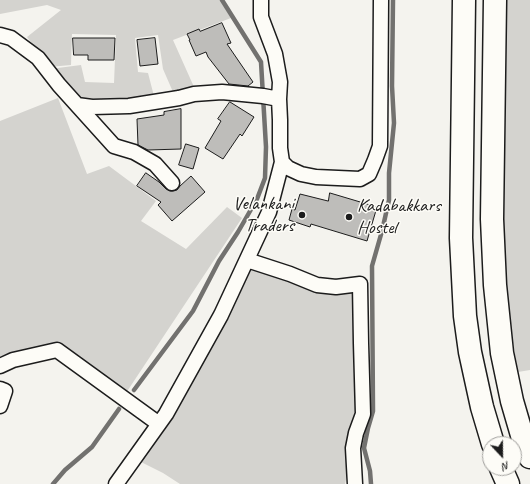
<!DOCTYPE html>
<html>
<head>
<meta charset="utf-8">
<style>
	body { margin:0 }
	#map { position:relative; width:530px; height:484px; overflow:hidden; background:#f4f3ee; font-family:Caveat,sans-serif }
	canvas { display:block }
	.north { position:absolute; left:482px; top:436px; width:40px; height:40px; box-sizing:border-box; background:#fdfcf7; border:1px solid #a3a29f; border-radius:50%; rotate:158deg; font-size:11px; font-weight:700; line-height:16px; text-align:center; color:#1c1c1c }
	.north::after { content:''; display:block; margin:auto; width:14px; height:18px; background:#1c1c1c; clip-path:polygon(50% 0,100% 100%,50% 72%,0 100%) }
</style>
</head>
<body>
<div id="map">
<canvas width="530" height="484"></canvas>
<div class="north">N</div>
</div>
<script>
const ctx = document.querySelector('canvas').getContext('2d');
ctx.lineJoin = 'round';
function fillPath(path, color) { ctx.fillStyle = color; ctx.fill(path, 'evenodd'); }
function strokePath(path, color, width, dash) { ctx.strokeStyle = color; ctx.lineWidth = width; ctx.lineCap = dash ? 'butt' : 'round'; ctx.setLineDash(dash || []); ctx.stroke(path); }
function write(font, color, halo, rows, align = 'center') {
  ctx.font = font + ' Caveat,sans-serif'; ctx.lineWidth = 3; ctx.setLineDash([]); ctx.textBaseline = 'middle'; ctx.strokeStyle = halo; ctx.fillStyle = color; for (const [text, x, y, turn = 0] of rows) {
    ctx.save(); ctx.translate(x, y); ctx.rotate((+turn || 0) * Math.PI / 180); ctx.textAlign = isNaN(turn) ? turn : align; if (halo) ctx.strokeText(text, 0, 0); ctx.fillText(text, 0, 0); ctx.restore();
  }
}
const green = new Path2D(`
	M 0,0 L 220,0 L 231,18 L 173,40 L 194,87 L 173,92 L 163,69 L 158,35 L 135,38 L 138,72 L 148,73 L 155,100 L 81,103 L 50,69 L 81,65 L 85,82 L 114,83 L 116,35 L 72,34 L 71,65 L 49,67 L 27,37 L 61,10 L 47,5 L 0,14 Z
	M 507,0 L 530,0 L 530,370 L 518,372 L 508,315 L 504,250 L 504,103 Z
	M 58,98 L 87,174 L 109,166 L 156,201 L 141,221 L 186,249 L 227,207 L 242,218 L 126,393 L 55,346 L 0,360 L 0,121 Z
	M 247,262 L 290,274 L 360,285 L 363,414 L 353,448 L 345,484 L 180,484 L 163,473 L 135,459 Z`);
const stream = new Path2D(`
	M 134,390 L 193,311 L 219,261 L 238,232 L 257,199 L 265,178 L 266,147 L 261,62 L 222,0
	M 53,484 L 65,470 L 92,447 L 119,409
	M 371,484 L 370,471 L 364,448 L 368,428 L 373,411 L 372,266 L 382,231 L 389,200 L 389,173 L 394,123 L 392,86 L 393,0`);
const building = new Path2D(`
	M 222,23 L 231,43 L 227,44 L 253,82 L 248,86 L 229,84 L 208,57 L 206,52 L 196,56 L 189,40 L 190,40 L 187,34 L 199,29 L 200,31 Z
	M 73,38 L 115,38 L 114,60 L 88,60 L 88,55 L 74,55 Z
	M 155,38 L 158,64 L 140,66 L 137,40 Z
	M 230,102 L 254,117 L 242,136 L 240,134 L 223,159 L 205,148 L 221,121 L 218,119 Z
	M 181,109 L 181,149 L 148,150 L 138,145 L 137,119 L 164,115 L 164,112 Z
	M 186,144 L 199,148 L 193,169 L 179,165 Z
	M 146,173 L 159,182 L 166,189 L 170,191 L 173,191 L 177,190 L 180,186 L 191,176 L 205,192 L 172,221 L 158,205 L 161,202 L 137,186 Z
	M 330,193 L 377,207 L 367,241 L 311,224 L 310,227 L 289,220 L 292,209 L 295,210 L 300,194 L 328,201 Z`);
const minor = new Path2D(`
	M 261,0 L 261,17 L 275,54 L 280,82 L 279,99 L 280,120 L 280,148 L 282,162 L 288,168 L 301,174 L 316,177 L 360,179 L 369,174 L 375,160 L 380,146 L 381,0
	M 0,35 L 11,38 L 38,58 L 59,85 L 114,146 L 134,152 L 155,164 L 172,183
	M 77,105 L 92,107 L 129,106 L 179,98 L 194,94 L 222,92 L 263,96 L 279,99
	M 247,260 L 290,274 L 317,285 L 336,287 L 360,284 L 361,343 L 363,414 L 356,433 L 353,448 L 355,484
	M 0,366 L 13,360 L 57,350 L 159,424
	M 0,389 L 5,391 L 0,406
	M 116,484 L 166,414 L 221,315 L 269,212 L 282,162`);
const trunk = new Path2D(`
	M 464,0 L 461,238 L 465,316 L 470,352 L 482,407 L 493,444
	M 495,0 L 492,219 L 495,285 L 502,353 L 512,401 L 526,449 L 530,457
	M 501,468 L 508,484`);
const markers = [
	[302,215,4,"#1c1c1c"],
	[349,217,4,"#1c1c1c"]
];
const poiNames = [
	["Velankani",294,204],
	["Traders",294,226],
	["Kadabakkars",357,206,"left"],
	["Hostel",357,228,"left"]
];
fillPath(green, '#d4d3cf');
strokePath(stream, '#72716f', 4.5);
fillPath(building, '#bebdba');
strokePath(building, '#1c1c1c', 1);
strokePath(minor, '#1c1c1c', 17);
strokePath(trunk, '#1c1c1c', 25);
strokePath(minor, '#fdfcf7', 14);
strokePath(trunk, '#fdfcf7', 22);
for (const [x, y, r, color] of markers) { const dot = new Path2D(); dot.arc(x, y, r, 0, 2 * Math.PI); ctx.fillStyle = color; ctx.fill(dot); strokePath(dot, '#fdfcf7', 1.5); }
write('19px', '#1c1c1c', '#fdfcf7', poiNames, 'right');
</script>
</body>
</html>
